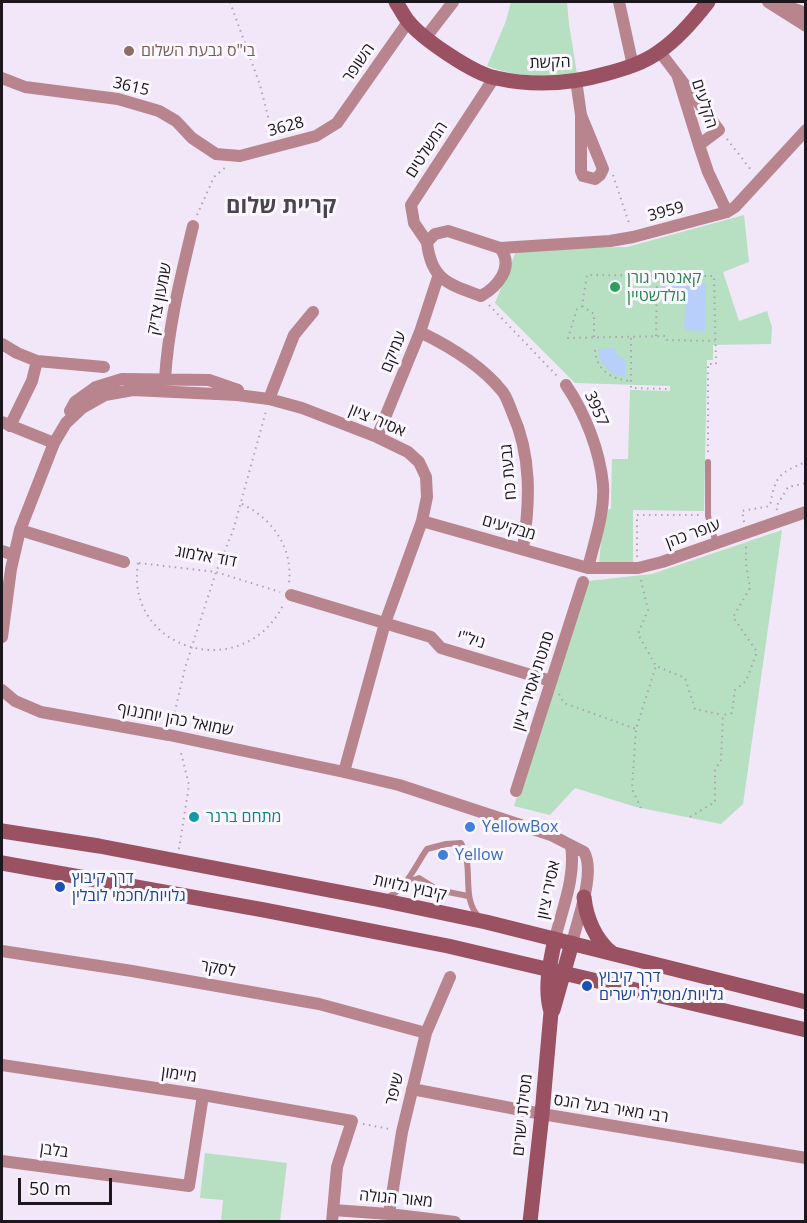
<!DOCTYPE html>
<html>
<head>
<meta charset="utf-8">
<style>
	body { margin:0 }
	#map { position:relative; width:807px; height:1223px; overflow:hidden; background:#f1e7f9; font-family:"Open Sans",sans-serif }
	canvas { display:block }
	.frame { position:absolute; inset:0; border:3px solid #1b171d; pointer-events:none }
	.scale { position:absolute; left:18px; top:1178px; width:94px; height:27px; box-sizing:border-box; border:3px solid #1b171d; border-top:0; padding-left:8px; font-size:18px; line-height:21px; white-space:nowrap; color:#1b171d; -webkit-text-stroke:4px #fbf7fe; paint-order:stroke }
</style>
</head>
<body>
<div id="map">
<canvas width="807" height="1223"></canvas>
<div class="frame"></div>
<div class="scale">50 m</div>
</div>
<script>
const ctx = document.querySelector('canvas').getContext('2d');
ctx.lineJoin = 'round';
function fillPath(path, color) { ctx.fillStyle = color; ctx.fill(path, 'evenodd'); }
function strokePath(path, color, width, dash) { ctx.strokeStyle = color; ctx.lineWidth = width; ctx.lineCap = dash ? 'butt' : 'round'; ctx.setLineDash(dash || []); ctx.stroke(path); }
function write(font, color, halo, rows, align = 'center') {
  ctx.font = font + ' "Open Sans",Heebo,sans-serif'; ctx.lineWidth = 6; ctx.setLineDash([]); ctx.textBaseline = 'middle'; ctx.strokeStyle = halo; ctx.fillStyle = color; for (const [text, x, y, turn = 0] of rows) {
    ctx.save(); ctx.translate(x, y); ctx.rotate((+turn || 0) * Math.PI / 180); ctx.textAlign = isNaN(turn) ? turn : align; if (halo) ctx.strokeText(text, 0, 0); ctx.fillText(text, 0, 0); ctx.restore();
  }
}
const green = new Path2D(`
	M 511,2 L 567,2 L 569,24 L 577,74 C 547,78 516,77 487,66 L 506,21 Z
	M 744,215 L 749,262 L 723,272 L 739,321 L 767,311 L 772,327 L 771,344 L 713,345 L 713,360 L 707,360 L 704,511 L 633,510 L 633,564 L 599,563 L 604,510 L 611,509 L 612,459 L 628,459 L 630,390 L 670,391 L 670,386 L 575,383 L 495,303 L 517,249 L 627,247 Z
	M 782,530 L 743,804 L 721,824 L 636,807 L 575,788 L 550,815 L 514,806 L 588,581 L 652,574 Z
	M 205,1153 L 287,1163 L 280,1221 L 221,1221 L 223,1200 L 200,1198 Z`);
const water = new Path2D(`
	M 662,283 L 706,284 L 705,331 L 684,330 L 685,304 L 662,303 Z
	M 616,348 L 616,354 L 625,360 L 625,377 C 608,373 601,367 598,349 Z`);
const path = new Path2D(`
	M 230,2 L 260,85 L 273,136
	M 727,139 L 751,170
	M 613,175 L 630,226
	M 197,215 L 214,177 L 226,167
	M 489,305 L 558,377
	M 582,306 L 594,314 L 594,338
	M 656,336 L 657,276
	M 631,338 L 631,388 L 667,389
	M 595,350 C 597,371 611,379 631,381
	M 708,452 L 708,364 L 716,364 L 714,276 L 587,275 L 582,306 L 577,309 L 568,338 L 666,336 L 667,340 L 715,341
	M 242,504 C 273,519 293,548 289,583
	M 777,510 L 776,507 L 788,487 L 806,483
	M 744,522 L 742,511 L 770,506 C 775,477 778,473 806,462
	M 637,557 L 637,515 L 700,515
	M 138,563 C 124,652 246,685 284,603
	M 139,563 L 216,572 L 280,592
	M 641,580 L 648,610 L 638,634 L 656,666 L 685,678 L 695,709 L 723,715
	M 559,694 L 564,703 L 636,729
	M 172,724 L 185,668 L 216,572 L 233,531 L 266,411
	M 641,808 L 632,789 L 636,729 L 656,666
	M 690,817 L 715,802 L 715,769 L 721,761 L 723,715 L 732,713 L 735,690 L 746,681 L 757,652 L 733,617 L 750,588 L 746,564 L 746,546
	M 179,849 L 189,785 L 180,749
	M 363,1124 L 390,1129`);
const lane = new Path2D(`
	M 708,462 L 708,516 L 716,543
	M 406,883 L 419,878 L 438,890 L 468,896
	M 386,898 C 406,890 415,866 427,849 L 446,844 L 461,843 C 475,868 460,897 479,917`);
const street = new Path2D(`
	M 619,2 L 633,66
	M 768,2 L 806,26
	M 783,5 L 806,13
	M 426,37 L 453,2
	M 660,52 L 719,130 L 699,145 L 677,74
	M 2,78 L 25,87 L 118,99 L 159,111 L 176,121 L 192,138 L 216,154 L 240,156 L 316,136 L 337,123 L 408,22
	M 576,80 L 581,115 L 581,171 L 583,176 L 595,179 L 600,175 L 603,169 L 581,115
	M 699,145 L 708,172 L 727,212
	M 448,231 L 500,248 C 515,267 497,287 481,296 C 448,284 431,280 427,242 L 435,234 Z
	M 427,242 L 414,223 L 411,205 L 494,78
	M 500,248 L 610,241 L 633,237 L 727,212 L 735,207 L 806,130
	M 420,332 C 449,346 481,365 502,391 C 507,397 509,405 512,412 C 532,456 530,502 523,548
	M 2,344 L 17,353 L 37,361 L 32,381 L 10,426
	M 37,361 L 104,367
	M 165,379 C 168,327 181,276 193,226
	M 566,385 C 585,413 600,451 603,485 C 605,513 594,542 588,568
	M 269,399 L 294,335 L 313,312
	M 70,411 L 75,402 L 96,387 L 122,379 L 209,380 L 238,390
	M 2,422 L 54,443
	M 377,437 L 420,332 L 438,277
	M 422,521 L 588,568 L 638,568 L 662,562 L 806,512
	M 20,530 L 124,562
	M 2,551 L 14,555
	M 291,595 L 431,637 L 441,648 L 551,681
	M 2,637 L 11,569 L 20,530 L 54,443 L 66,423 L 82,408 L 105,395 L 133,390 L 237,395 L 269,399 L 302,408 L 377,437 L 408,452 L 419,462 L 426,477 L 427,497 L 422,521 L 385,623 L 344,772
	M 2,690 L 15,701 L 41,712 L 169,735 L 344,772 L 399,785 L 551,835 L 584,852 C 596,872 577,921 572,943
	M 516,791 L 583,582
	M 555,939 C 562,909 576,877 571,846
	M 2,951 L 132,971 L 319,1004 L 426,1033
	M 2,1065 L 203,1095 L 352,1121 L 337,1167 L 332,1222
	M 412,1089 L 542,1114 L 806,1158
	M 2,1161 L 189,1186 L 203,1095
	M 333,1210 L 389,1214 L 455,1222
	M 389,1214 L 402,1132 L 426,1033 L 450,977`);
const secondary = new Path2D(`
	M 396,2 C 400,8 403,15 408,21 C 422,39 474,74 496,78 C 532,86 570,84 605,74 C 624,69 644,63 660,51 C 679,38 694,20 708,2
	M 2,831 L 99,846 L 381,900 L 486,922 L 806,1002
	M 2,863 L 264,910 L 448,946 L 806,1030
	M 584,897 C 586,917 595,940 612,953
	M 553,1010 L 572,943
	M 530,1222 L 542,1114 L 551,1012 C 544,988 550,963 555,939`);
const markers = [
	[129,51,6,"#8d6e63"],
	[615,287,6,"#2e9e5b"],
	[194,817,6,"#0f9aa8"],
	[470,827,6,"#3f7fe0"],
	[443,855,6,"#3f7fe0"],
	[60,887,6,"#1a4fb4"],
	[587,986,6,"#1a4fb4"]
];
const educationNames = [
	["בי\"ס גבעת השלום",141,51]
];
const streetNames = [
	["השופר",359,63,-55],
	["הקשת",550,63,-2],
	["3615",131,87,13],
	["הקלעים",704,104,72],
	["3628",286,127,-15],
	["המשלטים",427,150,-57],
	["3959",666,212,-15],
	["שמעון צדיק",160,299,-79],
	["עמיקם",394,352,-68],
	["3957",596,409,66],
	["אסירי ציון",377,421,23],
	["גבעת כח",509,472,-95],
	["מבקיעים",509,528,16],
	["עופר כהן",693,534,-20],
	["דוד אלמוג",206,557,10],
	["ניל\"י",471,640,17],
	["סמטת אסירי ציון",534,681,-72],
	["שמואל כהן יוחננוף",175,720,11],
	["קיבוץ גלויות",410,888,12],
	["אסירי ציון",549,890,-78],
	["לסקר",218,969,10],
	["מיימון",179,1075,8],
	["שיפר",395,1089,-76],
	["רבי מאיר בעל הנס",611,1109,9],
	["מסילת ישרים",523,1115,-84],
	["בלבן",54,1151,8],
	["מאור הגולה",396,1199,5]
];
const leisureNames = [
	["קאנטרי גורן",627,278],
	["גולדשטיין",627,296]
];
const cultureNames = [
	["מתחם ברנר",206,817]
];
const shopNames = [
	["YellowBox",482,827],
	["Yellow",455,855]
];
const transitNames = [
	["דרך קיבוץ",72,878],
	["גלויות/חכמי לובלין",72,896],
	["דרך קיבוץ",599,977],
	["גלויות/מסילת ישרים",599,995]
];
const districtNames = [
	["קריית שלום",281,207]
];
fillPath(green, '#b7dfc1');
fillPath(water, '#b7cffa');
strokePath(path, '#aba3b1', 2, [1.5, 4.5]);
strokePath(lane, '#b8858e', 6);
strokePath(street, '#b8858e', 12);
strokePath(secondary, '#9a5262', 15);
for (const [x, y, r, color] of markers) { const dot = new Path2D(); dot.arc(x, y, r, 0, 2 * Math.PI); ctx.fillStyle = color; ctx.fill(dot); strokePath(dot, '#fbf7fe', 2); }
write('16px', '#785e54', '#fbf7fe', educationNames, 'left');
write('16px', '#1b171d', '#fbf7fe', streetNames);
write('16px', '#27864d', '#fbf7fe', leisureNames, 'left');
write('16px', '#0d838f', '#fbf7fe', cultureNames, 'left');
write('16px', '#366cbe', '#fbf7fe', shopNames, 'left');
write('16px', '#164399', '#fbf7fe', transitNames, 'left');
write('bold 22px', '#4b4351', '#fbf7fe', districtNames);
</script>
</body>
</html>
